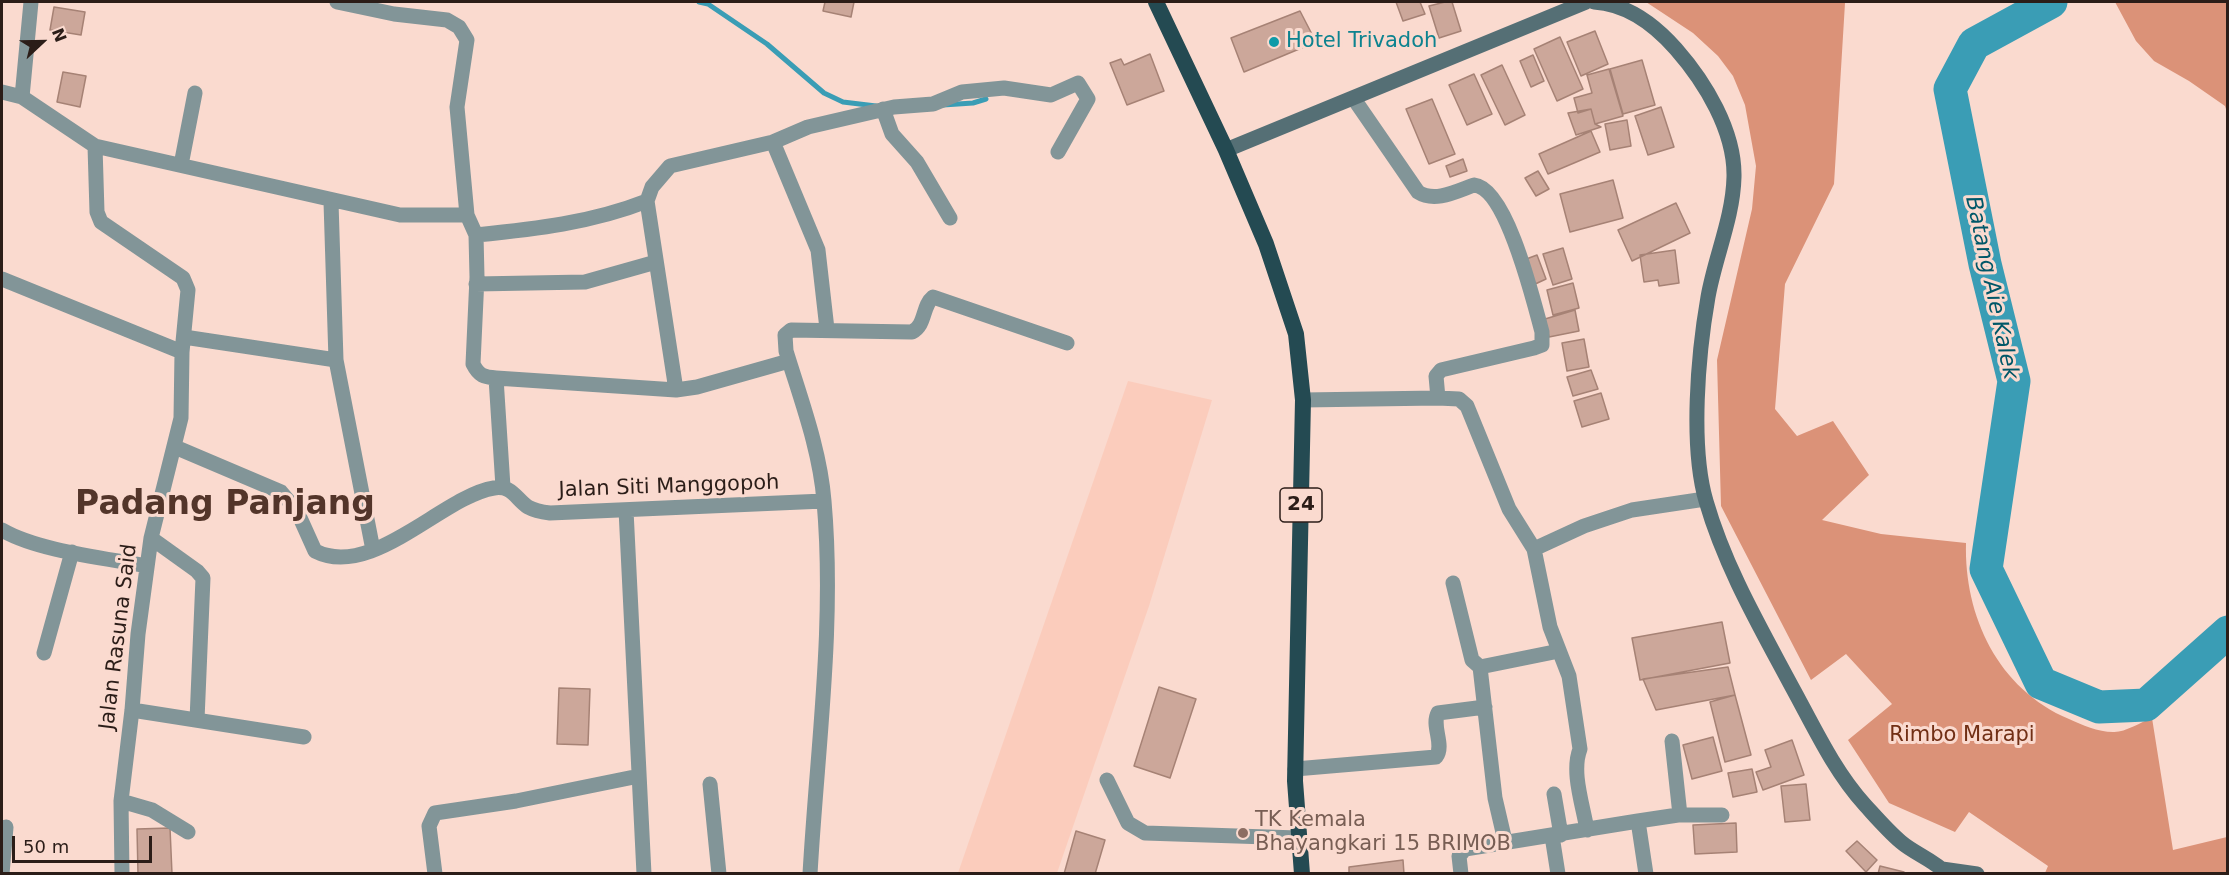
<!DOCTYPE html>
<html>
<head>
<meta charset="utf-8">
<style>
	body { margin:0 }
	#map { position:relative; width:2229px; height:875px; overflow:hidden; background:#fadacf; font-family:"DejaVu Sans",sans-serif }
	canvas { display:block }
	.frame { position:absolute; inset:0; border:3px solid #2b1d18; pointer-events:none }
	.north { position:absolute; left:12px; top:12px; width:60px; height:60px; -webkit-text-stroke:4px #fadacf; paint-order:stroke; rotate:68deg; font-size:16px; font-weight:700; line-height:24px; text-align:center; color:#2b1d18 }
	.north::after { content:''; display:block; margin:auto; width:21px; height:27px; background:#2b1d18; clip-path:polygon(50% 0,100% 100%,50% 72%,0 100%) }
	.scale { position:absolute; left:12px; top:836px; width:140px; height:27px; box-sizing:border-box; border:3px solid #2b1d18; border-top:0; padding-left:8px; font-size:18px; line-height:21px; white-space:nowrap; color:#2b1d18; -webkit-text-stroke:4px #fadacf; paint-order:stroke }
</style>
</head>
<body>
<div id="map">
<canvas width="2229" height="875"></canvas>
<div class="frame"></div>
<div class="north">N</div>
<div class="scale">50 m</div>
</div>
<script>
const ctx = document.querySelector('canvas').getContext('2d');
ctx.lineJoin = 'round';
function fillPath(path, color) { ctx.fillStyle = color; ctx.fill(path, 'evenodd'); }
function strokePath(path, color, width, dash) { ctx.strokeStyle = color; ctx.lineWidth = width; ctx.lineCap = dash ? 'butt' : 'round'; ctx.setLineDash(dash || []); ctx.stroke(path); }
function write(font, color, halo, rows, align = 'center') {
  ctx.font = font + ' "DejaVu Sans",sans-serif'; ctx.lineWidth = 6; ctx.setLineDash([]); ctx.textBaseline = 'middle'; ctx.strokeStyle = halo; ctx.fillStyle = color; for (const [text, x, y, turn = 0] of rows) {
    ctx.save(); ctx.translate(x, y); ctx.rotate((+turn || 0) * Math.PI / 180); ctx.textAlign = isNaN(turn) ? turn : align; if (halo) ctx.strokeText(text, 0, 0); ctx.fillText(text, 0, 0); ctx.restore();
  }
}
const built = new Path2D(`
	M 1128,381 L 1212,400 L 1149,606 L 1057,873 L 958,873 Z`);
const forest = new Path2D(`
	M 1646,2 L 1845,3 L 1834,184 L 1785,284 L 1775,409 L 1797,436 L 1833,421 L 1869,475 L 1822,520 L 1881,534 L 1966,543 C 1964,616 1998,689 2069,719 C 2082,725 2098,732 2113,732 C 2124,733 2141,722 2152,718 L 2173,850 L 2227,837 L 2227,873 L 2045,873 L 2048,866 L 1969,812 L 1955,832 L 1889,803 L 1848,740 L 1892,704 L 1846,654 L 1811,680 L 1721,506 L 1717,360 L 1752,209 L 1756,166 L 1745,105 L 1733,76 L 1718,56 L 1693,33 Z
	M 2115,2 L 2227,2 L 2227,112 L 2225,106 L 2189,81 L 2154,61 L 2136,41 Z`);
const stream = new Path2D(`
	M 699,2 L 708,4 L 767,44 L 824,93 L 843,102 L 876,106
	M 943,105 L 973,103 L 986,99`);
const river = new Path2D(`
	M 2051,2 L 1974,44 L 1950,89 L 1985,264 L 2014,381 L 1986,569 L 2041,683 L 2099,707 L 2146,705 L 2228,632`);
const building = new Path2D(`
	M 825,2 L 854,2 L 851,17 L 823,11 Z
	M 1396,2 L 1420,2 L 1425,14 L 1403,21 Z
	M 1445,2 L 1452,2 L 1461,31 L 1439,38 L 1429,6 Z
	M 54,7 L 85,12 L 81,35 L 50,30 Z
	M 1300,11 L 1316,42 L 1244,72 L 1231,38 Z
	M 1595,31 L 1608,64 L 1581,76 L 1567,42 Z
	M 1560,37 L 1583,89 L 1557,101 L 1534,49 Z
	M 1150,54 L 1164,91 L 1127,105 L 1110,63 L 1121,59 L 1124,65 Z
	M 1533,55 L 1544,81 L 1531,87 L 1520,61 Z
	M 1642,60 L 1655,105 L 1623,114 L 1610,69 Z
	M 1502,65 L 1525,115 L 1505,125 L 1481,75 Z
	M 1609,69 L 1623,116 L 1595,124 L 1591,109 L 1578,113 L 1574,98 L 1592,93 L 1587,75 Z
	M 63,72 L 86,76 L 80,107 L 57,102 Z
	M 1474,74 L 1492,114 L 1467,125 L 1449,85 Z
	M 1432,99 L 1455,154 L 1429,164 L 1406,109 Z
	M 1661,107 L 1674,147 L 1648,155 L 1635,116 Z
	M 1591,109 L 1595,124 L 1601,127 L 1576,135 L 1568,113 Z
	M 1627,120 L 1631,146 L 1610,150 L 1605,124 Z
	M 1591,131 L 1600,152 L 1548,174 L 1539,154 Z
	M 1463,159 L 1467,171 L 1450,177 L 1446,166 Z
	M 1538,171 L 1549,189 L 1536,196 L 1525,178 Z
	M 1613,180 L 1623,218 L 1570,232 L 1560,194 Z
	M 1676,203 L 1690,233 L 1632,261 L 1618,230 Z
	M 1563,248 L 1572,279 L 1553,285 L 1543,254 Z
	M 1675,250 L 1679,283 L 1659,286 L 1658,280 L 1644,282 L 1640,255 Z
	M 1537,255 L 1546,279 L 1531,286 L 1521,261 Z
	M 1573,283 L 1579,308 L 1553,315 L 1547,290 Z
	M 1575,310 L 1579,331 L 1549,337 L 1545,319 Z
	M 1584,339 L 1589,367 L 1567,371 L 1562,343 Z
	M 1591,370 L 1598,389 L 1573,396 L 1567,377 Z
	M 1601,393 L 1609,419 L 1582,427 L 1574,401 Z
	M 1722,622 L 1730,663 L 1640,680 L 1632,638 Z
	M 1728,667 L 1735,695 L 1656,710 L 1643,679 Z
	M 1159,687 L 1196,699 L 1170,778 L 1134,766 Z
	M 559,688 L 590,689 L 588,745 L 557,744 Z
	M 1735,695 L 1751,755 L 1725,762 L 1710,702 Z
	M 1713,737 L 1722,771 L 1692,779 L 1683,745 Z
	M 1792,740 L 1804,775 L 1763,790 L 1756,772 L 1771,767 L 1765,750 Z
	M 1752,769 L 1757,792 L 1733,797 L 1728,773 Z
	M 1806,784 L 1810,820 L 1785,822 L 1781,786 Z
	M 1736,823 L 1737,852 L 1695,854 L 1693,825 Z
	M 170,828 L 172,874 L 138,874 L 137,829 Z
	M 1076,831 L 1105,840 L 1095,874 L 1064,874 Z
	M 1857,841 L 1877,860 L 1866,872 L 1846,851 Z
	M 1403,860 L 1404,874 L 1349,874 L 1349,867 Z
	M 1880,866 L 1904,872 L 1904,874 L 1878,874 Z`);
const minor = new Path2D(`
	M 31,2 L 22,97 L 95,146 L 97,212 L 101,222 L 183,278 L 188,290 L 182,352
	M 337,2 L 394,14 L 447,20 L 459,27 L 467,40 L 457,107 L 467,215 L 476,235 L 477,277 L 473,364 C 479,376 484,377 496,378 L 676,390 L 697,387 L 789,361
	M 2,92 L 22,97
	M 1354,99 L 1418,192 C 1435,203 1457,191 1474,185 C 1507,188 1534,303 1542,332 L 1542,345 L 1534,348 L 1441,370 L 1436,376 L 1438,398
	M 883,109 L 892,134 L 917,162 L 950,218
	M 773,142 L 808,127 L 894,107 L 933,104 L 962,92 L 1004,88 L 1051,95 L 1078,83 L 1088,99 L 1058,152
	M 95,146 L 400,215 L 467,215
	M 181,165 L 195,93
	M 647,201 L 676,390
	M 331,202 L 336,360 L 373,550
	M 476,235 C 535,229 591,223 647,201 L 652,187 L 670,166 L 773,142 L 818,250 L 827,329
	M 2,279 L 182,352 L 181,418 L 151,538 L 138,634 L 132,710 L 121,801 L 122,874
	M 476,284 L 585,282 L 656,262
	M 184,337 L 336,360
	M 496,378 L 503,487
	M 1303,400 L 1438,398 L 1459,399 L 1467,406 L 1509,509 L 1534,549 L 1550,627 L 1569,676 L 1580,749 C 1571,772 1583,805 1587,830
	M 175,447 L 281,492 L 297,511 L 315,551 C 372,580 443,496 494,488 C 512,485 516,499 528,507 C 535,511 542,512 550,513 L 824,501
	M 626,510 L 644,874
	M 2,530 C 38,551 105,558 147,566
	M 151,538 L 197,571 L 203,578 L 197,720
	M 1534,549 L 1584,526 L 1632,510 L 1705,499
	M 1453,583 L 1472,660 L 1480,667 L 1495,798 L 1505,841
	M 44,653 L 72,552
	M 1480,667 L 1559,651
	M 132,710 L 304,737
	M 1672,741 L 1680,815
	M 1295,769 L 1436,757 C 1445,745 1431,726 1438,713 L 1485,707
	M 1107,780 L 1128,823 L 1145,833 L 1298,838
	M 710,784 L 719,874
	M 1554,794 L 1561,835
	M 121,801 L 152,810 L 188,832
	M 1638,821 L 1678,815 L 1722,815
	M 1552,836 L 1558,874
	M 2,874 L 6,827
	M 435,874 L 429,826 L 435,813 L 516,801 L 639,776
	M 810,874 C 817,750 835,625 824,501 C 820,450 801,400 786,351 L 785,335 L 791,330 L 912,332 C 926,325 922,306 933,297 L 1067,343
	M 1461,874 L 1459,856 L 1465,849 L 1638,821 L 1646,874`);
const secondary = new Path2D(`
	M 1594,2 C 1628,4 1654,24 1676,49 C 1705,82 1735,131 1734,177 C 1733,218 1715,257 1708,297 C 1698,354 1690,446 1706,501 C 1725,567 1760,627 1792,687 C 1814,727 1834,771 1865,805 C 1876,817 1888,831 1901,842 C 1915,854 1934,860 1947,874
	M 1226,150 L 1586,2
	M 1942,869 L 1977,874`);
const trunk = new Path2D(`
	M 1156,2 L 1226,150 L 1266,244 L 1296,334 L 1303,400 L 1295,781 L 1302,874`);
const markers = [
	[1274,42,6,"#0f9aa8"],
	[1243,833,6,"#8d6e63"]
];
const shields = [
	[1301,505,42]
];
const shieldNames = [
	["24",1301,505]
];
const cultureNames = [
	["Hotel Trivadoh",1286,42]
];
const streetNames = [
	["Jalan Siti Manggopoh",669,487,-2],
	["Jalan Rasuna Said",119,637,-83]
];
const parkNames = [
	["Rimbo Marapi",1962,736]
];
const educationNames = [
	["TK Kemala",1255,821],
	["Bhayangkari 15 BRIMOB",1255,845]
];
const waterNames = [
	["Batang Aie Kalek",1991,288,78]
];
const townNames = [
	["Padang Panjang",225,505]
];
fillPath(built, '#fbccbc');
fillPath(forest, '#db9278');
strokePath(stream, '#3a9db5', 5);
strokePath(river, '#3a9db5', 33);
fillPath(building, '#cca79a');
strokePath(building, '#a68275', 1.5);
strokePath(minor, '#829598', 15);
strokePath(secondary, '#556f75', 15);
strokePath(trunk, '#244a52', 16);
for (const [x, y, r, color] of markers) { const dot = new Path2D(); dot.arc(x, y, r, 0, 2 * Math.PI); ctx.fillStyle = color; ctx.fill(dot); strokePath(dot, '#fadacf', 2); }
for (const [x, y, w] of shields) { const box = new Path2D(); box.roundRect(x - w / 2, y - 17, w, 34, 4.5); ctx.fillStyle = '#fadacf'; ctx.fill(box); strokePath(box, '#2b1d18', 1.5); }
write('bold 20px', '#2b1d18', null, shieldNames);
write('21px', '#0d838f', '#fadacf', cultureNames, 'left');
write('21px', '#2b1d18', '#fadacf', streetNames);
write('21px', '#712f15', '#fadacf', parkNames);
write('21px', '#785e54', '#fadacf', educationNames, 'left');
write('italic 22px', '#005768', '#fadacf', waterNames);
write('bold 33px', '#53352a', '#fadacf', townNames);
</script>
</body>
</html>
